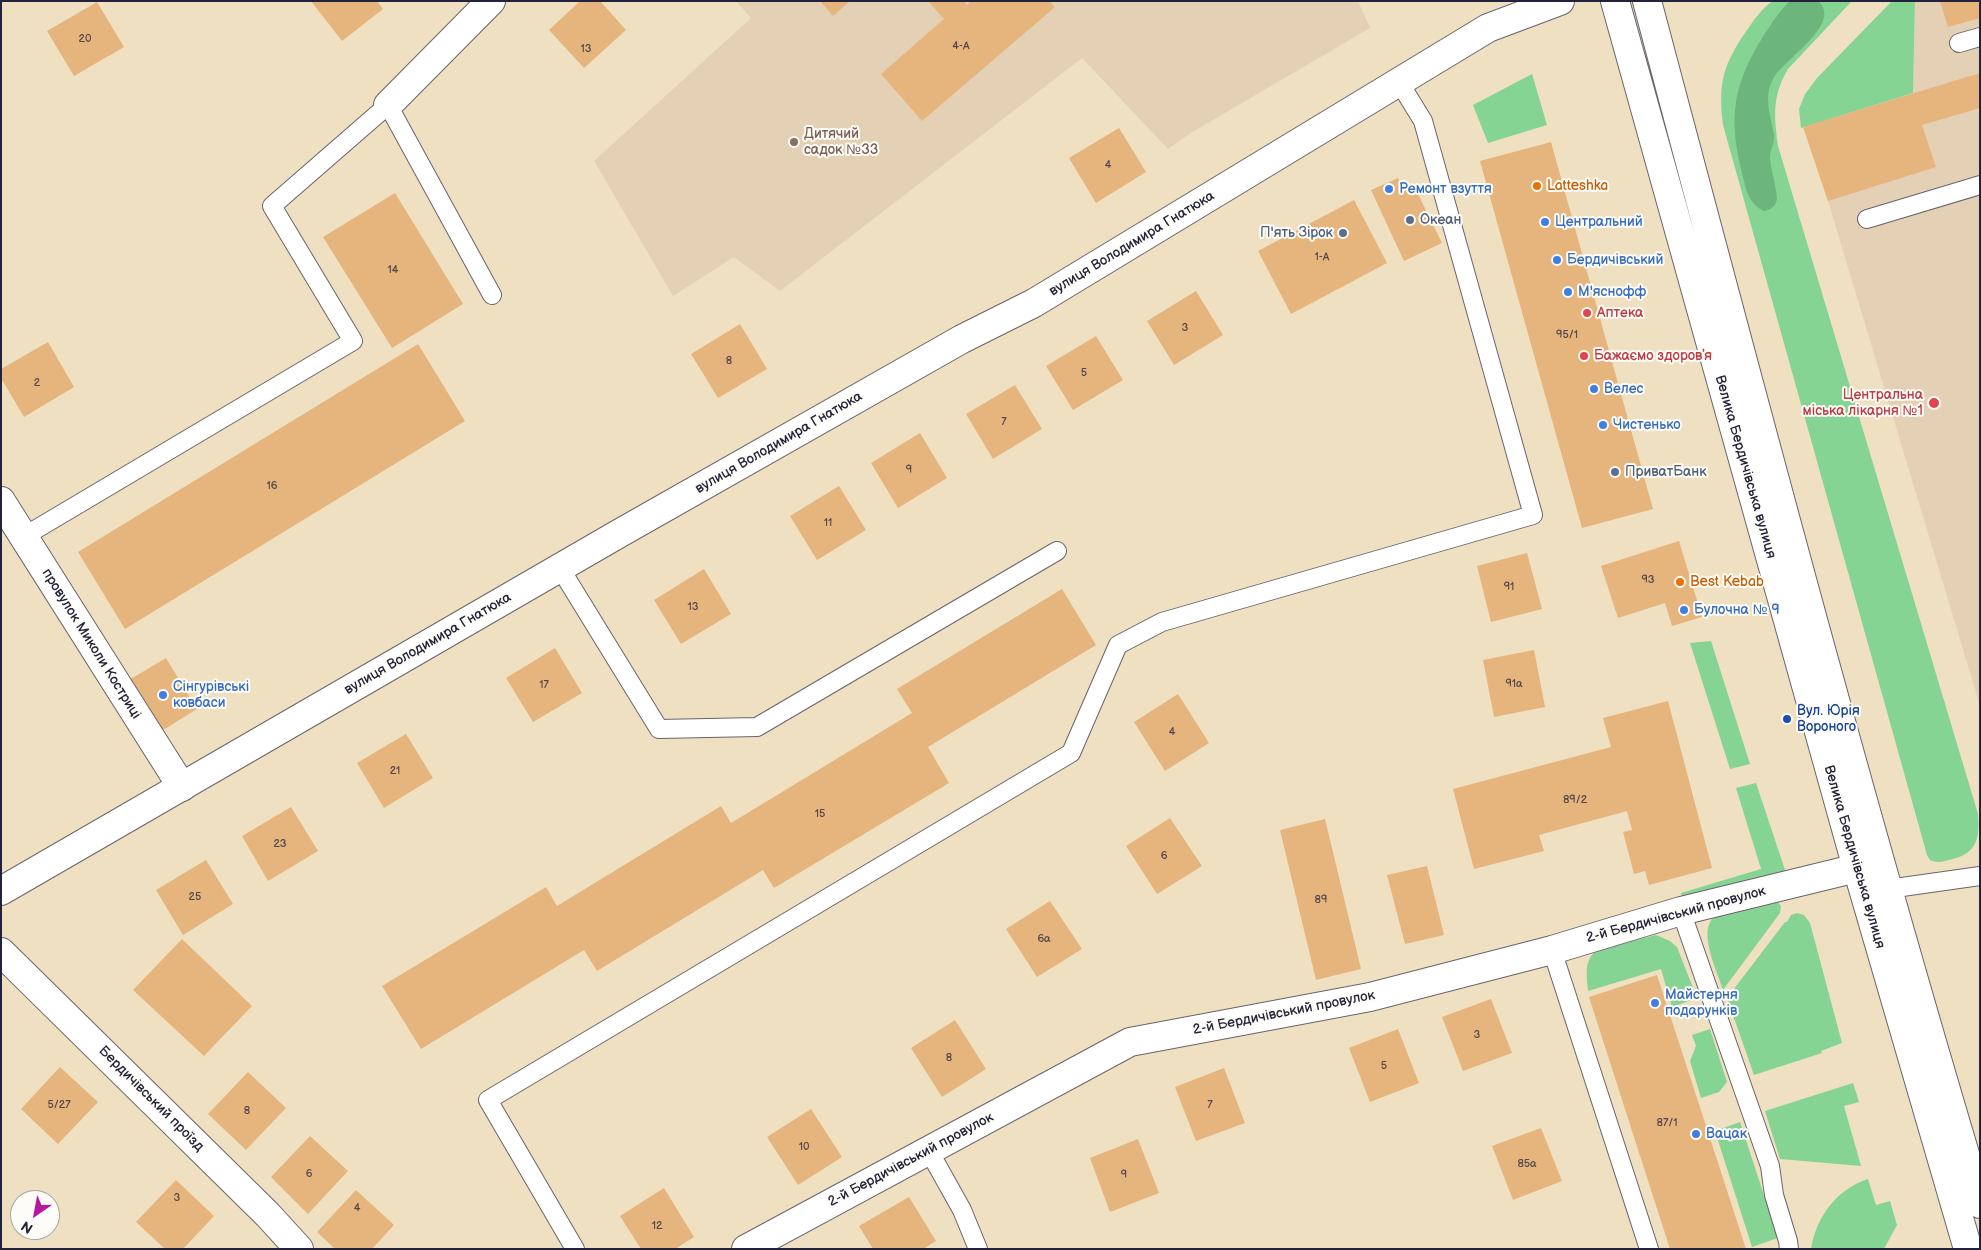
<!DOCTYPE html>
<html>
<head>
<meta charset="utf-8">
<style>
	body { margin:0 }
	#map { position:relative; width:1981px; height:1250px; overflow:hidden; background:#efe0c1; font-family:"Balsamiq Sans",sans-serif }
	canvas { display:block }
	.frame { position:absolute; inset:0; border:2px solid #22223b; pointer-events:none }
	.north { position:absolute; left:10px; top:1190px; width:50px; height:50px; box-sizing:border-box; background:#fdfcf7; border:1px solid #a5a5ac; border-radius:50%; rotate:213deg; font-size:14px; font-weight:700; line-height:20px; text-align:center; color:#22223b }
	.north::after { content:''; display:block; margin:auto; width:18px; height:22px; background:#b5179e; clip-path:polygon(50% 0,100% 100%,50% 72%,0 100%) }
</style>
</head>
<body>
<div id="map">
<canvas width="1981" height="1250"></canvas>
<div class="frame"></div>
<div class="north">N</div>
</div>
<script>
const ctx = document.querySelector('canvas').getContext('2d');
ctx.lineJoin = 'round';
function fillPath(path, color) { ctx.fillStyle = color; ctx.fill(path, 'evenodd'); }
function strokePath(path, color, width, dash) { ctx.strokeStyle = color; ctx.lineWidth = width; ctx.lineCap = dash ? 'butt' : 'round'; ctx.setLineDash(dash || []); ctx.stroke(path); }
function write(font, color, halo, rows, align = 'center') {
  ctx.font = font + ' "Balsamiq Sans",sans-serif'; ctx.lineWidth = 4; ctx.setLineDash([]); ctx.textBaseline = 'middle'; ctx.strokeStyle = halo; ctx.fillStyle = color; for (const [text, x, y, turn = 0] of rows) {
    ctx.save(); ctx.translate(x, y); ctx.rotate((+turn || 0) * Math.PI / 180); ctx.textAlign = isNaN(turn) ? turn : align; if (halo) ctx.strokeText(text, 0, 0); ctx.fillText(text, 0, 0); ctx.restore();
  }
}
const built = new Path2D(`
	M 736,1 L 1358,1 L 1370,28 L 1189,134 L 1168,149 L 1082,58 L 780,291 L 734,257 L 673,296 L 594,161 L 751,18 Z
	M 1915,1 L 1980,1 L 1980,706 L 1828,201 L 1803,127 L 1913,93 Z`);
const green = new Path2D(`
	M 1773,1 L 1852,1 L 1788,69 C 1772,96 1774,116 1778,146 L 1978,814 C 1980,837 1977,853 1953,859 C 1944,861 1938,864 1930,860 L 1927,855 L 1723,125 C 1718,82 1723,65 1747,30 C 1754,20 1762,8 1773,1 Z
	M 1892,1 L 1915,1 L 1913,93 L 1801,128 L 1799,109 L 1805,94 L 1817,78 Z
	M 1532,74 L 1547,125 L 1488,143 L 1473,105 Z
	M 1711,641 L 1750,764 L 1730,769 L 1690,643 Z
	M 1756,783 L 1786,873 L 1682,899 L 1681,893 L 1761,869 L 1736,788 Z
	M 1777,901 L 1781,906 L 1780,913 L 1723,990 C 1718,974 1697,931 1714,917 C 1722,910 1764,904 1777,901 Z
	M 1797,913 L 1804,915 L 1810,923 L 1842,1043 L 1821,1051 L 1822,1053 L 1754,1075 L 1727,998 L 1785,922 L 1787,922 L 1791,915 Z
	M 1656,935 L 1670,941 L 1677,947 L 1697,998 L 1672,1007 L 1661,969 L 1588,991 C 1587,975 1583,961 1597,950 Z
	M 1710,1029 L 1727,1082 L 1719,1092 L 1701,1098 L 1690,1061 L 1696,1046 L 1692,1035 Z
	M 1853,1083 L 1859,1102 L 1844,1106 L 1861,1166 L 1780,1159 L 1765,1111 Z
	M 1740,1122 L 1778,1238 L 1752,1247 L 1715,1131 Z
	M 1868,1179 L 1876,1205 L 1890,1201 L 1897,1225 L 1884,1249 L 1811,1249 C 1816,1217 1837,1189 1868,1179 Z`);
const forest = new Path2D(`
	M 1790,1 L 1818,1 C 1844,23 1783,60 1773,79 C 1763,97 1771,116 1774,135 C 1775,143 1770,149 1770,158 C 1771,171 1776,185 1777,199 C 1775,207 1772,209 1764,211 C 1748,204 1746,189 1742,173 C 1728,117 1733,84 1764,35 C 1772,23 1780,10 1790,1 Z`);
const building = new Path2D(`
	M 311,1 L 377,1 L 383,9 L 342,41 Z
	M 580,1 L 600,1 L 626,30 L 584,68 L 549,30 Z
	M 820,1 L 850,1 L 833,16 Z
	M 928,1 L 964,1 L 967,5 L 971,1 L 1049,1 L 1055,7 L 922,121 L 881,74 L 944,19 Z
	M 1940,1 L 1980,1 L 1980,18 L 1948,27 Z
	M 97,2 L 124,47 L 74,76 L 47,31 Z
	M 1980,73 L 1980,108 L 1922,125 L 1936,167 L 1828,201 L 1803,127 Z
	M 1119,128 L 1146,172 L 1096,203 L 1069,158 Z
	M 1551,142 L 1653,509 L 1582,528 L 1480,161 Z
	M 1398,178 L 1404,191 L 1414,186 L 1442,243 L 1404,261 L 1371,190 Z
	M 395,193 L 463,304 L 392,348 L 323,237 Z
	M 1354,200 L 1387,263 L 1291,314 L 1258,251 Z
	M 1196,291 L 1223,335 L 1174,365 L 1147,321 Z
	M 740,324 L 767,369 L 718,398 L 691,354 Z
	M 1096,336 L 1123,380 L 1073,410 L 1046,366 Z
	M 48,342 L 74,387 L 24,417 L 1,378 L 1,369 Z
	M 418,344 L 465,421 L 125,629 L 78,552 Z
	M 1015,385 L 1042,429 L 993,459 L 966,414 Z
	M 920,433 L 947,478 L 898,508 L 871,463 Z
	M 839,486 L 866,530 L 817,560 L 790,516 Z
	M 1679,541 L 1702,617 L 1672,626 L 1665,603 L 1618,618 L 1601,566 Z
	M 1527,553 L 1542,609 L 1491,622 L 1477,566 Z
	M 704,569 L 731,614 L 681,644 L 654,600 Z
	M 1062,589 L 1096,645 L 928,747 L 949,783 L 774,888 L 763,870 L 597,971 L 584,950 L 421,1049 L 382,986 L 546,887 L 557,906 L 721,806 L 731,823 L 912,713 L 897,689 Z
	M 555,648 L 582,693 L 533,722 L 506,678 Z
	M 1534,650 L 1545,707 L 1494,717 L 1483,660 Z
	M 166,658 L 197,709 L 160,732 L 129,680 Z
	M 1178,694 L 1209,743 L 1165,771 L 1134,722 Z
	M 1668,701 L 1712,868 L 1649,885 L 1645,871 L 1634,874 L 1623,832 L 1632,830 L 1627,811 L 1539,835 L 1544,851 L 1474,869 L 1453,789 L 1611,747 L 1603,718 Z
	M 406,734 L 433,778 L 384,808 L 357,763 Z
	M 291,807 L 318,851 L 268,881 L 242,836 Z
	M 1170,818 L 1202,866 L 1157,894 L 1126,846 Z
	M 1325,819 L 1361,969 L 1316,980 L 1280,830 Z
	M 206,860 L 233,904 L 183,935 L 156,890 Z
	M 1427,866 L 1444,935 L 1405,944 L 1387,875 Z
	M 1050,901 L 1082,949 L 1037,977 L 1006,929 Z
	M 182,939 L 252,1006 L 204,1056 L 133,990 Z
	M 1657,975 L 1746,1249 L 1670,1249 L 1589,997 Z
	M 1491,999 L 1512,1053 L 1463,1071 L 1442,1017 Z
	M 955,1020 L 986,1069 L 942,1097 L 911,1048 Z
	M 1398,1029 L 1419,1083 L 1370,1102 L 1349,1048 Z
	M 60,1067 L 98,1102 L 58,1144 L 21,1109 Z
	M 1224,1068 L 1245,1123 L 1196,1141 L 1175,1087 Z
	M 248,1072 L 286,1108 L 246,1150 L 208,1114 Z
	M 811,1109 L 842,1157 L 798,1185 L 767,1137 Z
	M 1541,1128 L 1562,1181 L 1513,1200 L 1492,1146 Z
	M 310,1136 L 348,1171 L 308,1214 L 271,1177 Z
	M 1138,1139 L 1159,1193 L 1110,1212 L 1090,1158 Z
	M 176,1180 L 214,1216 L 183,1249 L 165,1249 L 136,1222 Z
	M 664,1188 L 694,1237 L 675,1249 L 641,1249 L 620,1216 Z
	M 356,1190 L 394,1225 L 372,1249 L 335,1249 L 317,1232 Z
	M 909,1197 L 936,1241 L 923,1249 L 873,1249 L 859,1226 Z`);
const lane = new Path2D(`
	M 1959,43 L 1980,37
	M 1867,219 L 1980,185
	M 23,537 L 353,341 L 272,206 L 388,105 L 492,295
	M 560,568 L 659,729 L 757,727 L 1057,551
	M 1888,889 L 1980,876
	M 1681,911 L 1770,1166 L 1774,1195 L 1788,1241 L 1789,1249
	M 1552,950 L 1649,1249
	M 929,1151 L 962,1210 L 978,1249
	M 575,1249 L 488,1100 L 1071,753 L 1118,645 L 1162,622 L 1533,515 L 1423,121 L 1399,82`);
const street = new Path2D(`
	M 388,105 L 491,1
	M 1,501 L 182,787
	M 1,952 L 268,1215 L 299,1249
	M 746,1249 L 1130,1042 L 1370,997 L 1552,950 L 1681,911 L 1857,868`);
const secondary = new Path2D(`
	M 1,891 L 620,533 L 962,339 L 1034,303 L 1488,28 L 1560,1`);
const highway = new Path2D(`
	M 1615,1 L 1857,868 L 1968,1249
	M 1647,1 C 1754,403 1860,806 1980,1204`);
const markers = [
	[794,142,5,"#8d6e63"],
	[1537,186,5,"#e8710a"],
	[1389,189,5,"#3f7fe0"],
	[1410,220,5,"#5c6f8a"],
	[1545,222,5,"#3f7fe0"],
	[1343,233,5,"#5c6f8a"],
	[1557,260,5,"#3f7fe0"],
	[1568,292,5,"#3f7fe0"],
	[1587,313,5,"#e0444e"],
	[1584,356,5,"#e0444e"],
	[1594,389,5,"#3f7fe0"],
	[1934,403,6,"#e0444e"],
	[1603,425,5,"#3f7fe0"],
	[1615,472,5,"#5c6f8a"],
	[1680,582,5,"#e8710a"],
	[1684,610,5,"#3f7fe0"],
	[163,695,5,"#3f7fe0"],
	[1787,719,5,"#1a4fb4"],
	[1655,1003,5,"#3f7fe0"],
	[1696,1134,5,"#3f7fe0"]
];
const numberNames = [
	["20",85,39],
	["4-А",961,46],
	["13",586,49],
	["4",1108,165],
	["1-А",1322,257],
	["14",393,270],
	["3",1185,328],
	["95/1",1567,335],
	["8",729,361],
	["5",1084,373],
	["2",37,383],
	["7",1004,422],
	["9",909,470],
	["16",272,486],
	["11",828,523],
	["93",1648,580],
	["91",1509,587],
	["13",693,607],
	["91а",1514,684],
	["17",544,685],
	["4",1172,732],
	["21",395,771],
	["89/2",1575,800],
	["15",820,814],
	["23",280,844],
	["6",1164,856],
	["25",195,897],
	["89",1321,900],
	["6а",1044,939],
	["3",1477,1035],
	["8",949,1058],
	["5",1384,1066],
	["5/27",59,1105],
	["7",1210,1105],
	["8",247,1111],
	["87/1",1667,1123],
	["10",804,1147],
	["85а",1527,1164],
	["6",309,1174],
	["9",1124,1175],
	["3",177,1198],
	["4",357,1208],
	["12",657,1226]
];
const educationNames = [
	["Дитячий",804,134],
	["садок №33",804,150]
];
const foodNames = [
	["Latteshka",1547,186],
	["Best Kebab",1690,582]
];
const shopNames = [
	["Ремонт взуття",1399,189],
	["Центральний",1555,222],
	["Бердичівський",1567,260],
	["М'яснофф",1578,292],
	["Велес",1604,389],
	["Чистенько",1613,425],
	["Булочна № 9",1694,610],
	["Сінгурівські",173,687],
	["ковбаси",173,703],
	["Майстерня",1665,995],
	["подарунків",1665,1011],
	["Вацак",1706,1134]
];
const serviceNames = [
	["Океан",1420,220],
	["П'ять Зірок",1333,233,"right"],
	["ПриватБанк",1625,472]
];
const streetNames = [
	["вулиця Володимира Гнатюка",1132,244,-31],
	["вулиця Володимира Гнатюка",779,443,-30],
	["Велика Бердичівська вулиця",1745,467,74],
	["провулок Миколи Костриці",91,644,58],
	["вулиця Володимира Гнатюка",428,644,-30],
	["Велика Бердичівська вулиця",1854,857,74],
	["2-й Бердичівський провулок",1676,915,-15],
	["2-й Бердичівський провулок",1284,1013,-11],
	["Бердичівський проїзд",151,1099,45],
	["2-й Бердичівський провулок",911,1160,-28]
];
const healthNames = [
	["Аптека",1597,313],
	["Бажаємо здоровʼя",1594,356],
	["Центральна",1923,395,"right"],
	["міська лікарня №1",1923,411,"right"]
];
const transitNames = [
	["Вул. Юрія",1797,711],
	["Вороного",1797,727]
];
fillPath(built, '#e4d1b5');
fillPath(green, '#86d493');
fillPath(forest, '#6cb67d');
fillPath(building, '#e5b57d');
strokePath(lane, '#6a646a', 20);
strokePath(street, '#6a646a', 30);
strokePath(secondary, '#6a646a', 30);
strokePath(highway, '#6a646a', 30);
strokePath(lane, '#fff', 18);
strokePath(street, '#fff', 28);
strokePath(secondary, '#fff', 28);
strokePath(highway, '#fff', 28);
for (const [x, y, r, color] of markers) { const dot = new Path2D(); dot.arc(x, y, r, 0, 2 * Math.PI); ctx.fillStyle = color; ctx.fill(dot); strokePath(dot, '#fdfcf7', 2); }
write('11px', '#53474c', null, numberNames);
write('14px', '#785e54', '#fdfcf7', educationNames, 'left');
write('14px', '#c56008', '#fdfcf7', foodNames, 'left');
write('14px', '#366cbe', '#fdfcf7', shopNames, 'left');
write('14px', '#4e5e75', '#fdfcf7', serviceNames, 'left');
write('14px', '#22223b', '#fdfcf7', streetNames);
write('14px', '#be3a42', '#fdfcf7', healthNames, 'left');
write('14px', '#164399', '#fdfcf7', transitNames, 'left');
</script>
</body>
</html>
